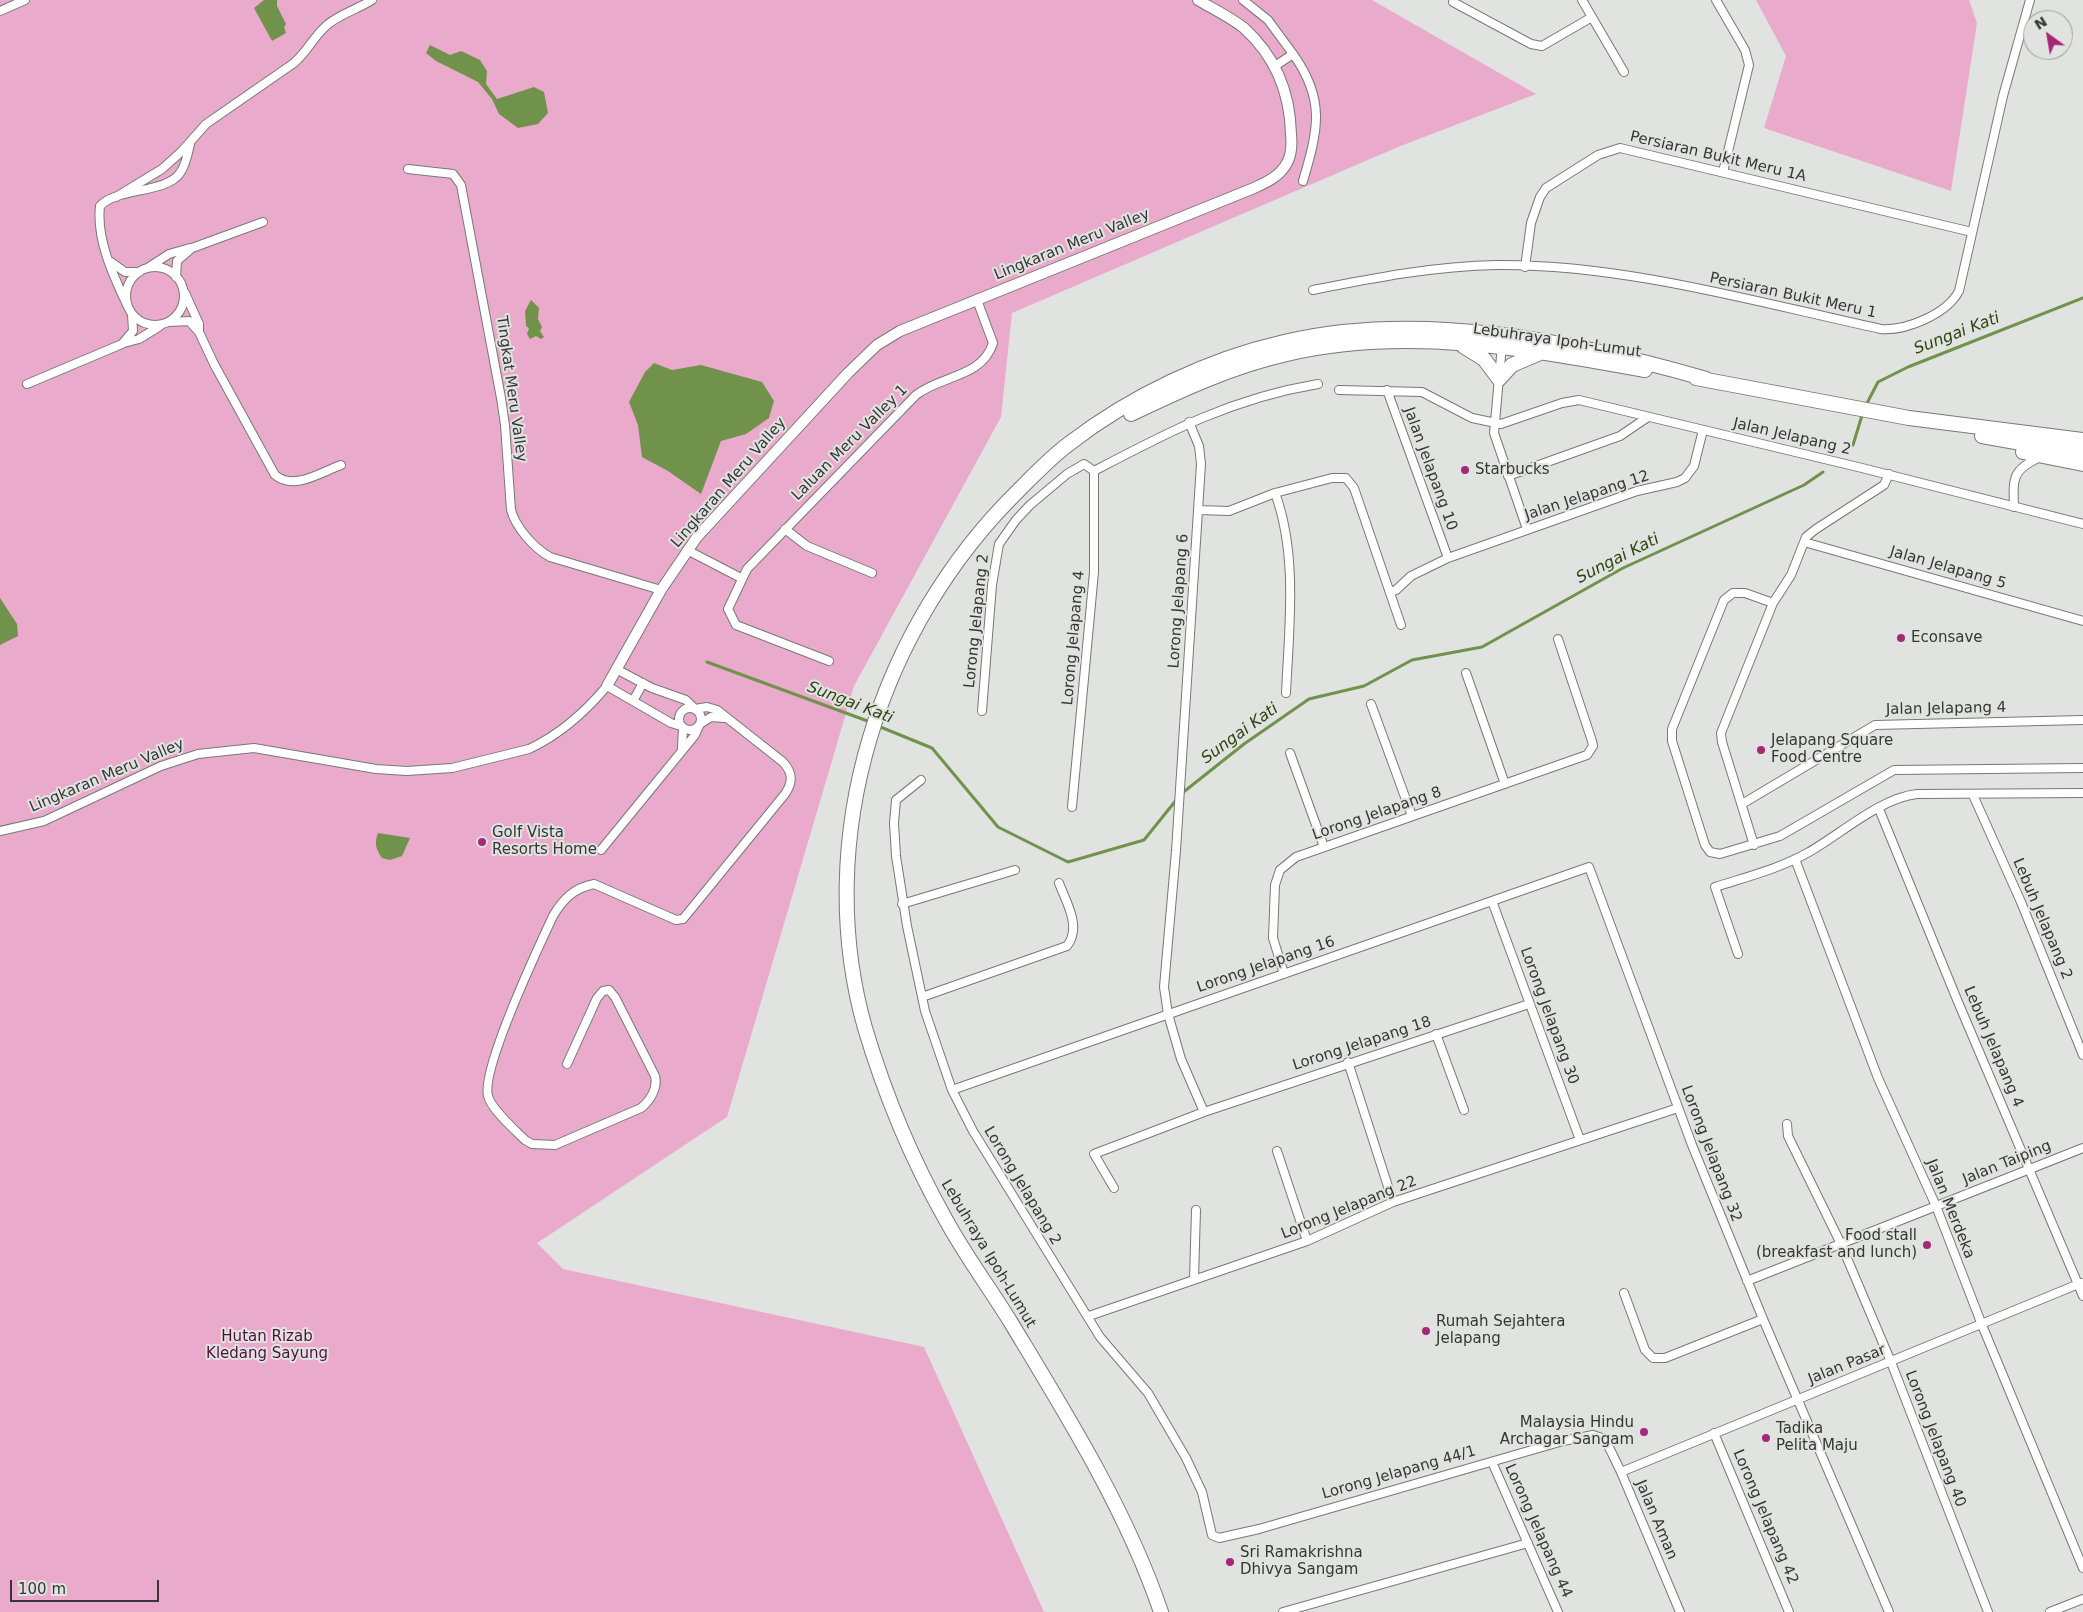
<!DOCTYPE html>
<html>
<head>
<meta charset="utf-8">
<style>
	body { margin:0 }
	#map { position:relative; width:2083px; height:1612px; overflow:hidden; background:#e1e3e0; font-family:"DejaVu Sans",sans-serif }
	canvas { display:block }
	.north { position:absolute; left:2023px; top:10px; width:50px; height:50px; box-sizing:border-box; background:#e1e3e0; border:1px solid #9c9e9c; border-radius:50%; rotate:328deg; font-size:14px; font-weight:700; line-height:20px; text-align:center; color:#353635 }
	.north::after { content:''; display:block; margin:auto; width:18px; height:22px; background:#a52778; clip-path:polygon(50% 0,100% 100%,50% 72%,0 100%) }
	.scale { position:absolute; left:10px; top:1580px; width:149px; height:22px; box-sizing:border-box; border:2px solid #353635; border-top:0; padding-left:6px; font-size:15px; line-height:18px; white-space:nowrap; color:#353635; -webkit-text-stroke:4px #e1e3e0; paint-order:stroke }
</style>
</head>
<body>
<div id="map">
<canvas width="2083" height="1612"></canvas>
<div class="north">N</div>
<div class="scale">100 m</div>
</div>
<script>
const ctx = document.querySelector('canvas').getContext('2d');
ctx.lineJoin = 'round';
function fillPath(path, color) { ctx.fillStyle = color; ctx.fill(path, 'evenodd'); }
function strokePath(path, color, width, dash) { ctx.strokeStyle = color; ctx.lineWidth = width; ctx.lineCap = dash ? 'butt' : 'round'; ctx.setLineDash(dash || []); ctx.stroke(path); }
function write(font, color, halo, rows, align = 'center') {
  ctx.font = font + ' "DejaVu Sans",sans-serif'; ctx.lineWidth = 4; ctx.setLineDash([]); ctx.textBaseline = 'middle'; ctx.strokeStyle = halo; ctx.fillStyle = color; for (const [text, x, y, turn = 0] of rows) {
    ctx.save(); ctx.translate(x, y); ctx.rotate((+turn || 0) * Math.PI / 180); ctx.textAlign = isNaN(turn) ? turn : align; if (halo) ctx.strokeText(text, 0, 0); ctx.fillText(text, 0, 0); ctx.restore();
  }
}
const green = new Path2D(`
	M 0,0 L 1372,0 L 1536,94 L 1398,147 L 1012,313 L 1001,417 L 854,686 L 727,1117 L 537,1243 L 563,1269 L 924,1347 L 1044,1612 L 0,1612 Z
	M 1756,0 L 1969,0 L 1977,23 L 1951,191 L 1764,128 L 1786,56 Z`);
const water = new Path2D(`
	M 264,0 L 277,0 L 277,6 L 286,24 L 284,27 L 286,33 L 272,41 L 254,8 Z
	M 430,45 L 450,55 L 461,51 L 480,60 L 487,71 L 486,84 L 497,99 L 534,87 L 544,92 L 548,113 L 538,124 L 518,128 L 499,114 L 492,99 L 478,82 L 436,61 L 426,53 Z
	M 531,300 L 539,308 L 538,319 L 542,327 L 540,331 L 544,337 L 541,339 L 536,336 L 530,339 L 527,334 L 529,328 L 526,326 L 525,311 Z
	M 654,363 L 672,370 L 701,365 L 762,382 L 774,401 L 769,418 L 746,434 L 721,441 L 701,494 L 668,471 L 642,457 L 638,425 L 629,402 L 645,372 Z
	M 0,598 L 17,624 L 18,636 L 0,645 Z
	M 378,833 L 410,838 L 402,856 L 390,860 L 382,858 C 376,849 374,844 378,833 Z`);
const stream = new Path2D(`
	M 1865,407 L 1878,382 L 1908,367 L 2083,298
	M 1853,445 L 1863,412
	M 707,662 L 873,723
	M 878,726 L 932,748 L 998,827 L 1068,862 L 1144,840 L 1177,799
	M 1181,794 L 1244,744 L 1309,699 L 1364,686 L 1412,660 L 1482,647 L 1623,568 L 1804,485 L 1823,472`);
const minor = new Path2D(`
	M 1243,0 L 1268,20 L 1293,54 L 1275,66
	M 1582,0 L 1624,72
	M 1716,0 L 1745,50 L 1749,65 L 1723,172
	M 1453,2 L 1531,44 L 1542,46 L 1592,17
	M 0,11 L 25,0
	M 1293,54 C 1326,100 1318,130 1303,181
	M 408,169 L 453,174 L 461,185 L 501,398 L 505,425 L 511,510 C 516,528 534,548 550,557 L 661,590
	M 116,197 L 162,169 L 181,152 L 206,124 L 294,63 C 307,52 314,36 327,25 C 340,14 358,9 372,0
	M 108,260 L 125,272 L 139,272
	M 149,267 L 169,254 L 190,248
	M 1525,267 L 1531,223 L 1540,197 L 1546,188 L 1598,155 L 1620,148 L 1972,232
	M126 296a29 29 0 1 1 58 0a29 29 0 1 1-58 0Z
	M 176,277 L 177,261 L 192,248 L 263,222
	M 1313,290 C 1373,278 1435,266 1497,265 C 1624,264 1756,302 1881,329 C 1906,331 1947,314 1959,291 L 2003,96 L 2030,0
	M 185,293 L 199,324 L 199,332
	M 128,307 C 114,277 96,240 100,206 C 116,188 167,193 180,173 C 186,165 188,153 190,144
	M 169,322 L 189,321 L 199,332 L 214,364 L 275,475 C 294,491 321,472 341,465
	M 124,343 L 139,339 L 160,326
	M 1502,345 L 1494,433 L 1527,529
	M 27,384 L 122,344 L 133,331 L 132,314
	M 1339,390 L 1422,392 L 1472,418 L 1501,424 L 1562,403 L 1579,400 L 1862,468 L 2083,524
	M 1387,390 L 1448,558
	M 1189,422 L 1199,446 L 1201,464 L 1176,851 L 1164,987 L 1168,1014 L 1181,1059 L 1204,1112 L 1529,1004
	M 1094,471 C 1170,431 1233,398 1318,384
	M 1508,476 L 1620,436 L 1648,417
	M 1275,493 C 1298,555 1289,628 1286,693
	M 2014,507 C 2013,478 2012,470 2040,457
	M 1198,510 L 1229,511 L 1275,493 L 1332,478 L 1346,478 L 1354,488 L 1401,625
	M 785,529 L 807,546 L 872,573
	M 1804,542 L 2083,621
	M 687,550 L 741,578
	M 1390,592 L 1396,590 L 1411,576 L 1448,558 L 1637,491 L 1677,482 L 1685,478 L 1694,466 L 1703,430
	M 1773,603 L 1745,593 L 1733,593 L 1724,600 L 1672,729 L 1672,741 L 1705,845 L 1710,852 L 1720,854 L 1780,836 L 1894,770 L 2083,768
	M 829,661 L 736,625 L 728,609 L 747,569 L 916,395 C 941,375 982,378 993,343 L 977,300
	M 616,669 L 652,688 L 686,700 L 694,708
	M 1466,673 L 1505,784
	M 633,701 L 643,683
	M 1371,704 L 1412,816
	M679 719a11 11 0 1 1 22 0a11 11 0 1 1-22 0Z
	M 982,711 L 992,585 L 999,544 L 1016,520 L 1030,505 L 1067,474 L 1084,464 L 1094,471
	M 700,724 L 711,717 L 725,718
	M 682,748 L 683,728
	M 1290,753 L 1324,847
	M 921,780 L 896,800 L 894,823 L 896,856 L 907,926 L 925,1011 L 952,1090 L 973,1131 L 1100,1337 L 1148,1393 L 1186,1458 L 1202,1492 L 1212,1535 L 1219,1538 L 1259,1529 L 1563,1441 L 1593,1435 L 1605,1439 L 1621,1472 L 1680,1612
	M 1973,795 L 2021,902 L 2083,1055
	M 1742,804 L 1875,725 L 2083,720
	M 1072,807 L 1094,572 L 1094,471
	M 1879,809 L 1958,1002 L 2083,1296
	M 0,831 L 44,821 L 161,766 L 198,754 L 254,748 L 376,769 L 407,771 L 452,768 L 529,749 C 559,735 586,711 607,686 L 671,723 L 681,726
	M 1754,845 L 1722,742 L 1721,733 L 1773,603 L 1791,575 L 1806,537 L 1816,529 L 1884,485 L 1889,474
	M 601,850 L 695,735 L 699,726
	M 1795,859 L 1878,1078 L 1936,1206 L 1982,1325 L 2083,1568
	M 1492,901 L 1580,1140
	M 902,904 L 1015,870
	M 1738,954 L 1715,887 C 1746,877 1779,869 1809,852 C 1841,834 1880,798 1917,794 L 2083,793
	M 1284,974 L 1273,938 L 1275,885 L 1280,870 L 1296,857 L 1587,755 L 1593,746 L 1592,741 L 1558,639
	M 922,997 L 1067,946 C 1082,927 1066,902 1059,883
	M 1436,1034 L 1464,1110
	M 1348,1062 L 1393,1202
	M 567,1064 L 597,998 L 603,991 L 609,990 L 615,997 L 655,1076 C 658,1088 650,1101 641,1108 L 555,1145 L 532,1144 L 525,1140 C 515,1130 491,1109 488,1096 C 481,1069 539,946 553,916 C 563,899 574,888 594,884 L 676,920 L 683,919 L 785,794 C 793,782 793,773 783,762 L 717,710 L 707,707 L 695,709
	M 952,1090 L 1589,867 L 1692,1145 L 1763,1319 L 1889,1612
	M 1787,1124 L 1788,1136 L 1841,1244 L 1891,1362 L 1988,1612
	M 1277,1151 L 1307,1241
	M 1114,1188 L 1094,1154 L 1204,1112
	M 1194,1279 L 1196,1210
	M 1747,1281 L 2083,1148
	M 1624,1293 L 1645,1350 L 1653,1358 L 1665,1358 L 1763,1319
	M 1089,1316 L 1307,1241 L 1393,1202 L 1678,1108
	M 1714,1433 L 1789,1612
	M 1492,1462 L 1558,1612
	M 1621,1472 L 2081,1283
	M 1283,1612 L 1528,1543
	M 2050,1612 L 2083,1599`);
const tertiary = new Path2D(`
	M 607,686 L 661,590 L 697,537 L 848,373 L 877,345 L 900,331 L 1254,188 C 1267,182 1279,177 1287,163 C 1292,154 1292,144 1291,134 C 1290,93 1275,56 1244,28 C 1230,17 1213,9 1198,0`);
const trunk = new Path2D(`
	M 1463,346 L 1484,359 L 1499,379 L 1512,365 L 1540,353
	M 1696,378 L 1909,418 L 2083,440
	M 1131,414 C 1181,390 1233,366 1287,354 C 1405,326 1529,349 1645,370
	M 1982,436 L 2083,454
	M 2023,452 L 2083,464
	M 1161,1612 C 1126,1509 1066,1414 1010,1321 C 989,1287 965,1255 946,1220 C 912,1160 885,1095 865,1028 C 811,838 880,626 1019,490 C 1035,474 1051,457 1070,443 C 1131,396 1209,359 1284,342 C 1419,310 1575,341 1706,379`);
const markers = [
	[1465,470,5,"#a52778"],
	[1901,638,5,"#a52778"],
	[1761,750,5,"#a52778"],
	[482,842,5,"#a52778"],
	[1927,1245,5,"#a52778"],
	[1426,1331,5,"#a52778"],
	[1644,1432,5,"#a52778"],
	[1766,1438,5,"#a52778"],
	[1230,1562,5,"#a52778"]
];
const streetNames = [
	["Persiaran Bukit Meru 1A",1718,157,13],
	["Lingkaran Meru Valley",1072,245,-22],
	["Persiaran Bukit Meru 1",1793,296,12],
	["Lebuhraya Ipoh-Lumut",1557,341,8],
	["Tingkat Meru Valley",511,389,82],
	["Jalan Jelapang 2",1792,437,13],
	["Laluan Meru Valley 1",850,443,-45],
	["Jalan Jelapang 10",1430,469,70],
	["Lingkaran Meru Valley",729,483,-49],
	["Jalan Jelapang 12",1587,496,-18],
	["Jalan Jelapang 5",1948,568,16],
	["Lorong Jelapang 6",1179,601,-86],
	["Lorong Jelapang 2",977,621,-84],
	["Lorong Jelapang 4",1074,638,-85],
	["Jalan Jelapang 4",1946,709,-1],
	["Lingkaran Meru Valley",107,776,-23],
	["Lorong Jelapang 8",1377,814,-19],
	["Lebuh Jelapang 2",2042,919,67],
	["Lorong Jelapang 16",1266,965,-19],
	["Lorong Jelapang 30",1549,1016,70],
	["Lorong Jelapang 18",1362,1044,-18],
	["Lebuh Jelapang 4",1993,1047,67],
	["Lorong Jelapang 32",1711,1154,69],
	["Jalan Taiping",2007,1163,-22],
	["Lorong Jelapang 2",1022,1186,59],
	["Lorong Jelapang 22",1349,1208,-22],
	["Jalan Merdeka",1950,1209,68],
	["Lebuhraya Ipoh-Lumut",988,1254,59],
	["Jalan Pasar",1847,1365,-22],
	["Lorong Jelapang 40",1935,1439,69],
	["Lorong Jelapang 44/1",1399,1473,-16],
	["Lorong Jelapang 42",1765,1517,67],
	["Jalan Aman",1656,1520,67],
	["Lorong Jelapang 44",1538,1531,66]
];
const poiNames = [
	["Starbucks",1475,470],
	["Econsave",1911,638],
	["Jelapang Square",1771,741],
	["Food Centre",1771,758],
	["Golf Vista",492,833],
	["Resorts Home",492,850],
	["Food stall",1917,1236,"right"],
	["(breakfast and lunch)",1917,1253,"right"],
	["Rumah Sejahtera",1436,1322],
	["Jelapang",1436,1339],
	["Malaysia Hindu",1634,1423,"right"],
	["Archagar Sangam",1634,1440,"right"],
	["Tadika",1776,1429],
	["Pelita Maju",1776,1446],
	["Sri Ramakrishna",1240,1553],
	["Dhivya Sangam",1240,1570]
];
const parkNames = [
	["Hutan Rizab",267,1337],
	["Kledang Sayung",267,1354]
];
const waterNames = [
	["Sungai Kati",1957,334,-21],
	["Sungai Kati",1618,559,-27],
	["Sungai Kati",850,703,21],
	["Sungai Kati",1240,734,-36]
];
fillPath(green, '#e9aacb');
fillPath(water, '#70924b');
strokePath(stream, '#70924b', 3);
strokePath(minor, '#777976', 10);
strokePath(tertiary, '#777976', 12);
strokePath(trunk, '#777976', 16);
strokePath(minor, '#fff', 8);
strokePath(tertiary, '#fff', 10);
strokePath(trunk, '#fff', 14);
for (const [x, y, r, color] of markers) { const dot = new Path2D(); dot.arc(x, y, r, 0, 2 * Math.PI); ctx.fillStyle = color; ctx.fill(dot); strokePath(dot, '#e1e3e0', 2); }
write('15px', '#353635', '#e1e3e0', streetNames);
write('15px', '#353635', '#e1e3e0', poiNames, 'left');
write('15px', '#520f3a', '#e1e3e0', parkNames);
write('italic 16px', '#2d4411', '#e1e3e0', waterNames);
</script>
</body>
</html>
